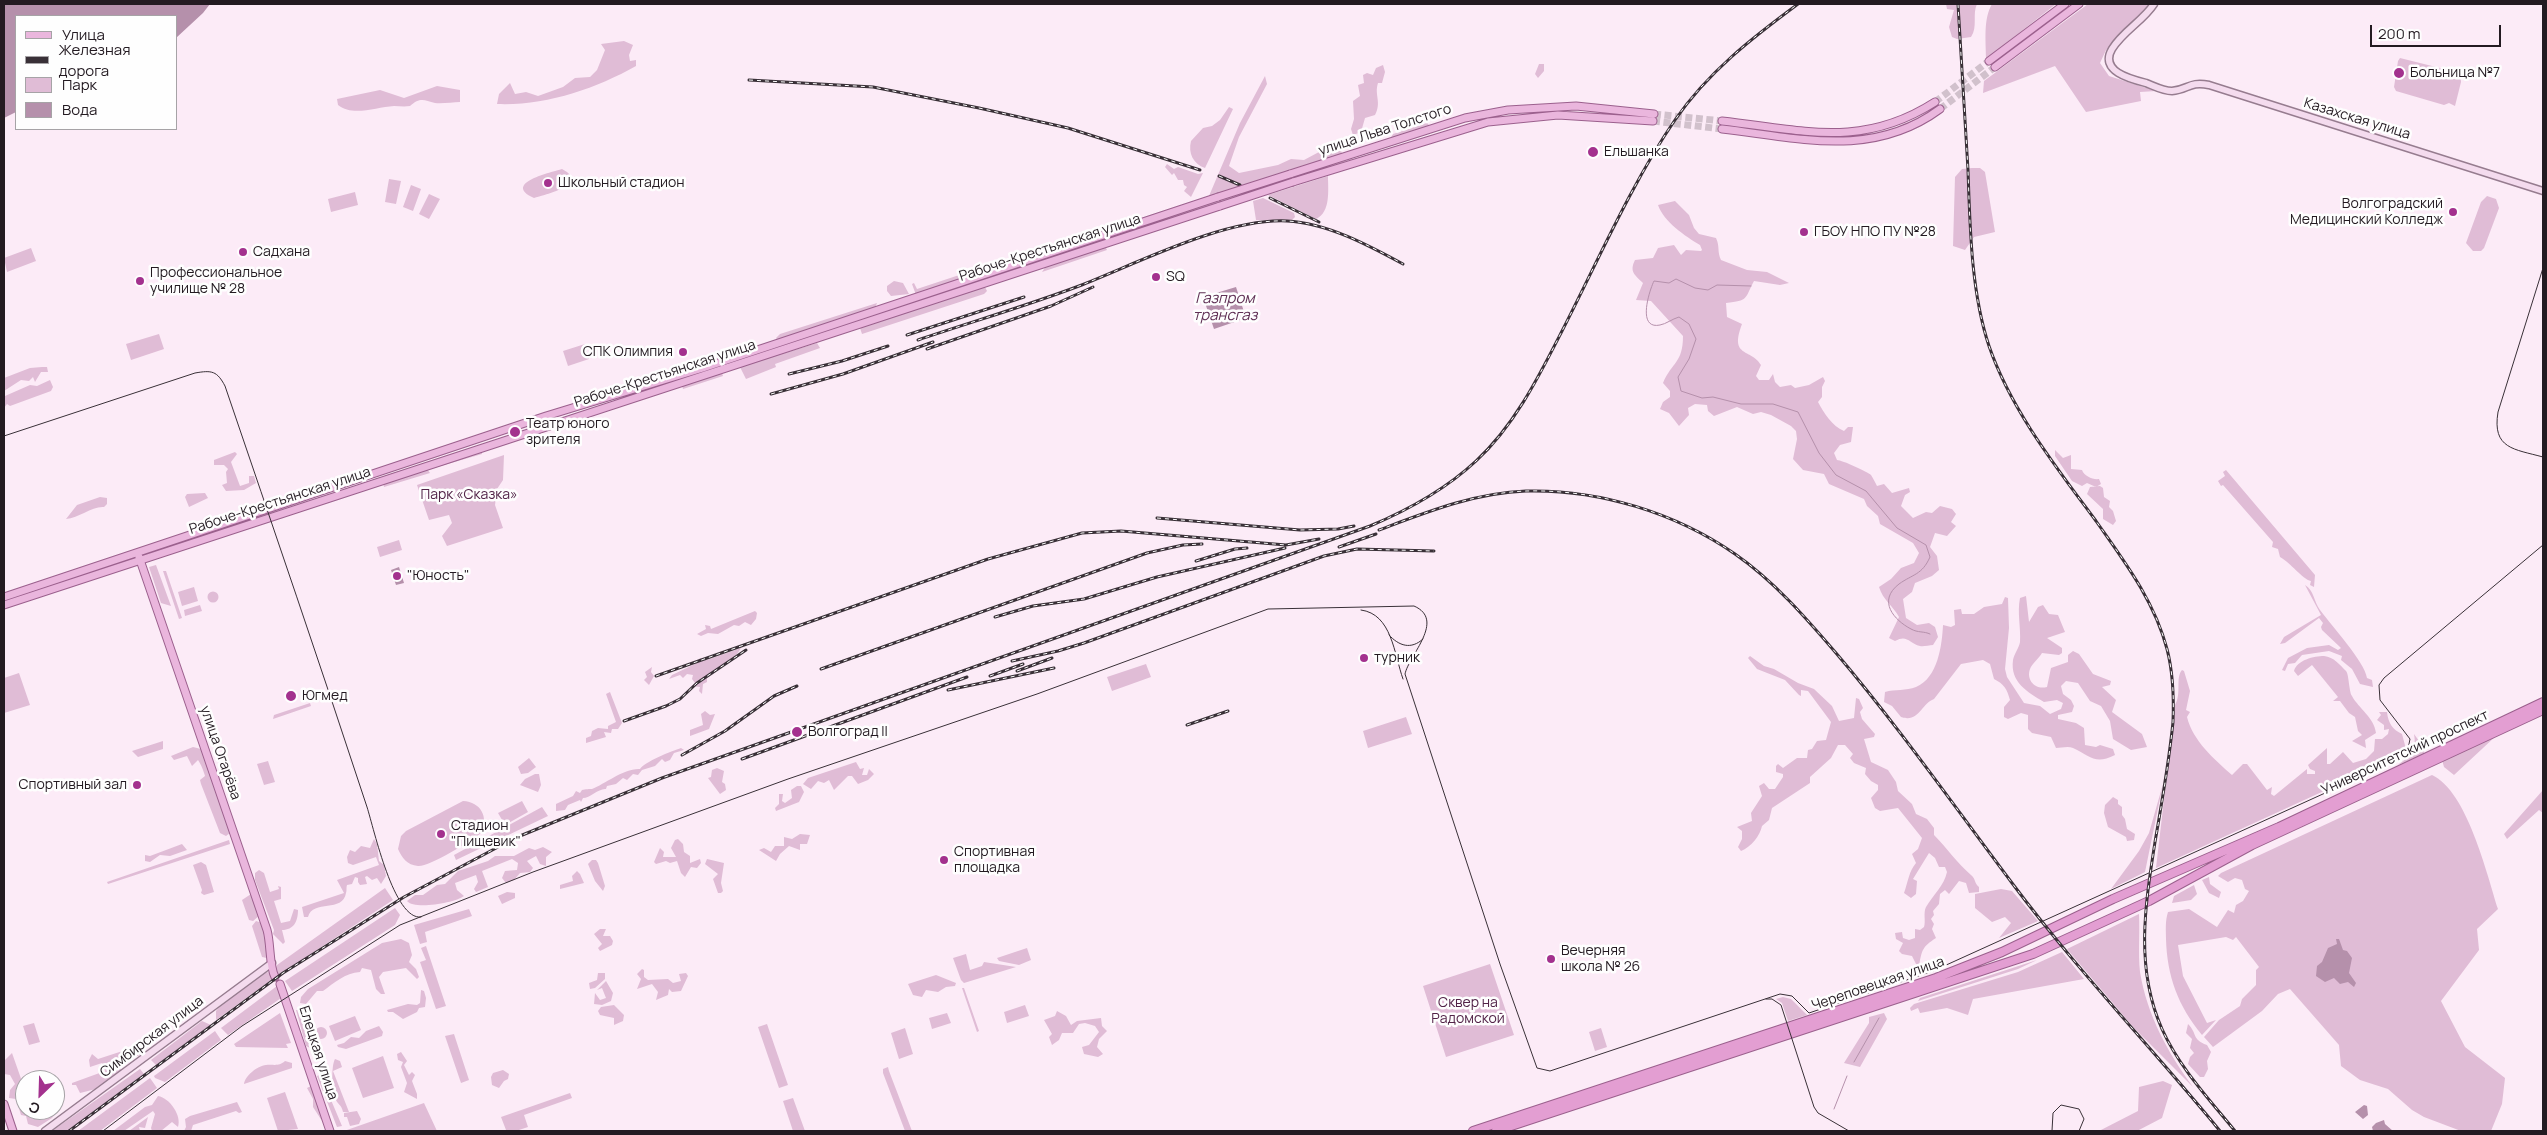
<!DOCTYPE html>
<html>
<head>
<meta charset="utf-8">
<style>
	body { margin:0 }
	#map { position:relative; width:2547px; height:1135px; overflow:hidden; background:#fcebf7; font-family:Manrope,sans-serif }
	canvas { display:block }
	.frame { position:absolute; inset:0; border:5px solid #231a21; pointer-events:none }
	.legend { position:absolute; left:15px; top:15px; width:162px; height:115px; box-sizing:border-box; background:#fefefe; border:1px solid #a6a3a6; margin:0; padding:6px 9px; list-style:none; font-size:15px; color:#231a21 }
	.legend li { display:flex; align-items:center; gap:10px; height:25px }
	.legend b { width:25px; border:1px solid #a6a3a6 }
	.north { position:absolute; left:15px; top:1070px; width:50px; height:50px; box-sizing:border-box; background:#fefefe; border:1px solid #a6a3a6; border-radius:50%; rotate:204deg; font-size:14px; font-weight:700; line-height:20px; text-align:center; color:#231a21 }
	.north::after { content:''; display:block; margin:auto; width:18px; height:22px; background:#a3318e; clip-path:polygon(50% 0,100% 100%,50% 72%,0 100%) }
	.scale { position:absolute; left:2370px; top:25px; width:131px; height:22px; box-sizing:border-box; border:2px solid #231a21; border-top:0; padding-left:6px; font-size:15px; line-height:18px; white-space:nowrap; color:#231a21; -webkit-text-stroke:4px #fefefe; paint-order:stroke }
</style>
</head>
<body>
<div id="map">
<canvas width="2547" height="1135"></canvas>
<div class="frame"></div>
<ul class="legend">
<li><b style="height:6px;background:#eab6dd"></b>Улица</li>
<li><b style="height:6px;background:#393037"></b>Железная дорога</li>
<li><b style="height:14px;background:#e0bcd6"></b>Парк</li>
<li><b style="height:14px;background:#b590ab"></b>Вода</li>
</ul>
<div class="north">С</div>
<div class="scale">200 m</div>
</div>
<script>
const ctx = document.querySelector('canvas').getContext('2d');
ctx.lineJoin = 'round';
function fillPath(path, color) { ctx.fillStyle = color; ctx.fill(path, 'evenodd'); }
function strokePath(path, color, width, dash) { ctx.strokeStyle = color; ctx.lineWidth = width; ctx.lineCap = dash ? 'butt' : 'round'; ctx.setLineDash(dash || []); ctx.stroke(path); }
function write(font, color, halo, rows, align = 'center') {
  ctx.font = font + ' Manrope,sans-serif'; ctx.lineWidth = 5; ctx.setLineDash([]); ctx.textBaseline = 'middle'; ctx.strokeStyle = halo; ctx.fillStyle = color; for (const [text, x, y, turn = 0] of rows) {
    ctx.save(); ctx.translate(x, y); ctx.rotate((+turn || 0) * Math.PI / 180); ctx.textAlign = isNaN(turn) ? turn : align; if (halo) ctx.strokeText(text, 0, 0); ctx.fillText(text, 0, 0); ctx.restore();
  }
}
const green = new Path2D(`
	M 1946,4 L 1977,4 C 1972,14 1978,27 1971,37 L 1957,39 L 1952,37 L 1949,27 L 1954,10 L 1947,9 Z
	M 1992,4 L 2056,4 L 1986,59 C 1986,42 1983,19 1992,4 Z
	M 2088,4 L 2152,4 L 2106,50 L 2100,63 L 2109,76 L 2156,91 L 2140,92 L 2141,101 L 2086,112 L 2055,66 L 1983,93 L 1984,81 Z
	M 624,41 L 633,45 L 629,55 L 630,61 L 636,60 L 636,66 C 595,89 545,106 497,104 L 499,94 L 510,83 L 515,94 L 526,92 L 538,96 L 563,87 L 575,78 L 590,77 L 597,70 L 605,50 L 601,44 Z
	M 2400,58 L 2460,73 L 2461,82 L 2455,106 L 2449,103 L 2444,105 L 2396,91 L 2394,87 L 2398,61 Z
	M 1539,64 L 1544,64 L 1544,71 L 1538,78 L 1535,74 Z
	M 1383,65 L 1385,72 L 1382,83 L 1378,83 C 1374,95 1382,102 1375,115 L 1365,118 L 1361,132 L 1353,135 L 1351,129 L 1354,119 L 1353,101 L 1360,96 L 1358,85 L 1364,83 L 1363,75 L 1367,73 L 1373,75 L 1376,68 Z
	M 1265,76 L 1267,84 L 1239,137 L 1229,166 L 1239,173 L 1278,165 L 1291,159 L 1304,160 L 1319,152 L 1340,149 L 1343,155 L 1209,196 L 1240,123 Z
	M 437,86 L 460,90 L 460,102 C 453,102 442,104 435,103 C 424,100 420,97 410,106 C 404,107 399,106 394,106 C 376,107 353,117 338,105 L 337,99 L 380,90 L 404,98 Z
	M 1229,107 L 1233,109 L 1205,168 C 1193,164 1188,153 1191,141 L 1203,128 L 1212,126 L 1220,120 Z
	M 1427,123 L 1430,126 L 1390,139 L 1393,134 Z
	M 1167,164 L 1174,169 L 1178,167 L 1198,174 L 1203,173 L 1191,197 L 1184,191 L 1187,187 L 1184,185 L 1183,180 L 1178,180 L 1174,173 L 1172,175 L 1165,167 Z
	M 1972,168 L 1980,168 L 1985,172 L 1995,232 L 1974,237 L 1965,250 L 1953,246 L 1955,177 L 1962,169 Z
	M 562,169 C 591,184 544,195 534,198 C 501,183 553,172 562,169 Z
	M 1328,176 C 1328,190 1331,212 1316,219 L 1268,195 Z
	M 389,179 L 401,181 L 396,204 L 385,202 Z
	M 411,185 L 421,189 L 413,211 L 403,207 Z
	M 355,192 L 358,205 L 331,212 L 328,199 Z
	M 429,194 L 440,199 L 429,219 L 419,214 Z
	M 2487,196 L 2496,199 L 2499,208 L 2484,248 L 2481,251 L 2473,251 L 2466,243 L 2481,202 Z
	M 1263,198 L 1294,213 L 1295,217 L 1292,220 L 1256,220 L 1253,201 Z
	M 1675,201 L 1689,215 L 1694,228 L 1699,234 L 1716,238 C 1720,246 1717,252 1721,260 L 1747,270 L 1767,272 L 1789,283 L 1780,285 L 1754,281 C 1744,300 1749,300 1726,303 L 1727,317 L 1742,324 C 1729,358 1751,348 1761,365 L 1756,376 L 1759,380 L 1769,380 L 1773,374 L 1775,382 L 1780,387 L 1791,385 L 1795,388 L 1809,385 L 1823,377 L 1825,381 L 1822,387 L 1822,397 L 1818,402 C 1824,413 1832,426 1844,431 L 1848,427 L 1853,427 L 1851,442 L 1840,445 L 1834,453 L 1837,460 C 1842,460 1868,472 1871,475 C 1873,478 1875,482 1877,486 L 1884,484 L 1892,493 L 1909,488 L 1910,492 L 1905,495 L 1901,506 L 1913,518 L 1926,512 L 1932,513 L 1940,506 L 1952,509 L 1956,514 L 1951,522 L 1956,526 L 1947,536 L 1935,533 L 1930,547 L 1937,556 L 1939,570 L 1932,576 L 1915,583 L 1912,592 L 1903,599 L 1906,618 L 1917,625 L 1929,623 L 1935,627 L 1938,637 L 1933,645 C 1929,645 1923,647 1920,646 C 1909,643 1907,634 1895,641 L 1889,638 L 1899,617 C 1893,606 1883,600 1879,587 L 1891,579 L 1901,568 L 1914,563 L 1919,553 L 1913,543 L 1880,524 L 1878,516 L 1867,506 L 1864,499 L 1829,484 L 1824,474 L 1803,470 L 1793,459 L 1797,439 L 1796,431 L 1791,426 L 1771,415 L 1761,412 L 1753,414 L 1737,407 L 1714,416 L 1708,411 L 1707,405 L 1695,404 L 1688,408 L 1689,415 L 1679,426 L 1669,413 L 1660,409 L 1663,402 L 1670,397 L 1670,391 L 1663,383 C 1672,362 1683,363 1683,336 L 1651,301 L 1636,300 L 1643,283 C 1635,275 1629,272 1635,260 L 1653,258 L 1658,248 L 1674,245 L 1681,255 L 1686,250 L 1701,251 L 1702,250 L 1700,245 C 1685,236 1664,222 1658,205 Z
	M 1105,228 L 1107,234 L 1069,245 L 1067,239 Z
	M 1047,246 L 1049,252 L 916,295 L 912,284 L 914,283 L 917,289 Z
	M 1105,246 L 1107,250 L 1042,272 L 1046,266 Z
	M 31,248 L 36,261 L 7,272 L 4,258 Z
	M 894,281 L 903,283 L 909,294 L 891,296 L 887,291 L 887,286 Z
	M 985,287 L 987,291 L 984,294 L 862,334 L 860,328 Z
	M 877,303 L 875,308 L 778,341 L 776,338 L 780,334 Z
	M 159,334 L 164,349 L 131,360 L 126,344 Z
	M 817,343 L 820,348 L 775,364 L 776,367 L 746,379 L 740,367 Z
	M 585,344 L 589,359 L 568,366 L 563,351 Z
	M 42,367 L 47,367 L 48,372 L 41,372 L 35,382 L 33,377 L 29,381 L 21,380 L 4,391 L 4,378 L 30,368 Z
	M 722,373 L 723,376 L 683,389 L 682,386 Z
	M 50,380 L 53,387 L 51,391 L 10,406 L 7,404 L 4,408 L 5,396 L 30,385 L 37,386 Z
	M 2055,450 L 2063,458 L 2071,455 L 2071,469 L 2082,470 C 2084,476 2093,480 2099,479 L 2101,484 L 2096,487 L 2087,483 L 2082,486 L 2072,481 L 2055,456 Z
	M 482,451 L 482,454 L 434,468 L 434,466 Z
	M 235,452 L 237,454 L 231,462 L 240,486 L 249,483 L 249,476 L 254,476 L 256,483 L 244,490 L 226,491 L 222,485 L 227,483 L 226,472 L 228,469 L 224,465 L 214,465 L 214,460 Z
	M 504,455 L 503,480 L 497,489 L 495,505 L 503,528 L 447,546 L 442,536 L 452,523 L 449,515 L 429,520 L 417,485 Z
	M 427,469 L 430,473 L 384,487 L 383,483 Z
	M 2226,470 L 2315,575 L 2314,587 L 2310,585 L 2311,581 C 2302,579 2291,563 2280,557 L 2278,549 L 2272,547 L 2273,542 L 2223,485 L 2221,486 L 2218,481 L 2225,476 L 2223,472 Z
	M 2100,486 L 2103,488 L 2104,497 L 2110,501 L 2109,507 L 2113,511 L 2116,521 L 2113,525 L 2103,519 L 2103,509 L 2087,494 L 2090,487 Z
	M 205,493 L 208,498 L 189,507 L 185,497 L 187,494 Z
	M 100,497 L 107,498 L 107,504 L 104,507 C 92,506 79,518 66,519 L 77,505 Z
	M 399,540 L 402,550 L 380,557 L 377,547 Z
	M 156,565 L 171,606 L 161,603 L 149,567 Z
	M 166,571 L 182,618 L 179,619 L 163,571 Z
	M 2305,585 C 2314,590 2314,602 2320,610 C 2331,625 2365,662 2367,678 L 2372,680 L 2373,687 L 2360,684 L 2352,669 L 2341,660 L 2342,656 L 2329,651 L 2302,655 L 2295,663 L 2288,664 L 2285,671 L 2282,670 L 2288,658 L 2307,648 L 2329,645 L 2338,650 L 2341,648 L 2322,630 L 2321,627 L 2323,623 L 2319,618 L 2285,643 L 2280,644 L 2284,637 L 2321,615 Z
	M 194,587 L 198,601 L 182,606 L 178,592 Z
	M207.5 597a5.5 5.5 0 1 1 11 0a5.5 5.5 0 1 1-11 0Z
	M 2026,596 L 2029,622 L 2038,607 L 2043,605 L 2049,614 L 2058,615 L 2065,632 L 2047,638 L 2062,648 L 2062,653 L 2059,655 L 2042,653 C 2039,658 2032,664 2030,669 C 2026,680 2035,690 2047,687 L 2051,668 L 2068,662 L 2068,655 L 2073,651 L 2079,654 L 2093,674 L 2111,681 L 2110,685 L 2102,687 L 2116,700 L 2112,712 L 2142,734 L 2147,747 L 2131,750 L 2113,739 L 2110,721 L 2101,706 L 2090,701 L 2078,683 L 2066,681 L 2061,686 L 2063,694 L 2071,700 L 2074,706 L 2072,712 L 2058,715 L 2058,719 L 2076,723 L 2084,728 L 2085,745 L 2096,747 L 2100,745 L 2113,749 L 2115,755 C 2095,765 2090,756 2073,748 C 2068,746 2061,748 2056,748 L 2051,737 L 2032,733 L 2028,729 L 2028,715 L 2021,713 L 2008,719 L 2004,717 L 2004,707 L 2010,700 C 2007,689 2004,684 1994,679 L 1990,664 L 1983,660 L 1961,664 L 1934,699 C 1921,704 1919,723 1901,717 L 1892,706 L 1884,702 L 1885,692 C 1895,689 1906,691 1916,687 C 1938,678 1942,645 1943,625 L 1951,627 L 1955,625 L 1954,610 L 1961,609 L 1962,614 L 1974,614 L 1984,607 L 2002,604 L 2005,597 L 2008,598 L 2009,628 L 2005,669 L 2007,677 L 2024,703 L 2040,706 L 2050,714 L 2061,709 L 2063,703 L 2057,700 L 2044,702 C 2027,692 2010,682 2013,660 C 2014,654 2019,648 2020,642 C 2021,627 2017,613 2020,598 Z
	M 200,605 L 202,611 L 185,616 L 184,610 Z
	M 755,611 L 757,613 L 756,619 L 751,625 L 745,622 L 739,626 L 734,625 L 718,634 L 708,633 L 701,636 L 697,634 L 706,629 L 705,625 L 710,626 L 711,629 Z
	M 741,648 C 735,660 719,667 707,677 L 707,682 L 703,684 L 702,694 L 699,691 L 700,687 L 692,686 L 695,683 L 692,679 L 693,675 L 687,674 L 683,678 L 680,675 L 669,679 L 672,675 L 695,664 L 700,658 L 707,660 Z
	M 1750,656 L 1764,666 L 1774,669 L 1798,683 L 1814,689 L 1832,706 L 1839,721 L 1854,718 L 1856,698 L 1859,699 L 1863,708 L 1860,712 L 1862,719 L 1875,734 L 1874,737 L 1864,739 L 1871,762 L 1888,770 L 1896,782 L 1898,791 L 1912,804 L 1916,814 L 1927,819 L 1934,828 L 1934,835 C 1947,848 1957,863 1971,875 C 1976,879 1974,883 1979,887 L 1979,892 L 1969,893 L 1966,883 L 1959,881 L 1949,894 L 1945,890 L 1940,894 L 1939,904 L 1933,911 L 1934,915 L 1931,919 L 1934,924 L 1932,929 L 1936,938 C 1922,947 1922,950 1919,966 L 1916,964 L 1912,956 L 1902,954 L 1899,951 L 1903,943 L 1896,939 L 1895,933 L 1902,932 L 1903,938 L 1909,940 L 1915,938 L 1915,929 L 1920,930 L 1924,927 C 1926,921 1923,913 1926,907 C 1933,895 1944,886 1947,872 L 1945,867 L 1939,867 L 1935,858 L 1929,853 L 1913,879 L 1917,881 L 1916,894 L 1911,898 L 1904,893 C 1908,882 1909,871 1916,863 L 1912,854 L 1918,849 L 1922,838 L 1898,808 L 1880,811 L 1875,808 L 1871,798 L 1878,790 L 1878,785 L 1871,781 L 1865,774 L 1866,768 L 1854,763 L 1850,758 L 1853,754 L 1845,745 L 1838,745 L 1831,758 L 1810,777 L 1810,783 L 1772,808 L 1769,820 L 1762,826 C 1760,836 1751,847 1741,851 L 1738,847 L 1742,839 L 1742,831 L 1737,827 L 1752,821 L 1751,813 L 1762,796 L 1759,786 L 1764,783 L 1769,789 L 1775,789 L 1783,777 L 1783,774 L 1776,772 L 1776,766 L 1778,764 L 1783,768 L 1797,758 L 1807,758 L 1808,750 L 1812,749 L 1817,741 L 1826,740 L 1831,722 L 1808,691 L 1801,690 L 1801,696 L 1799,695 L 1785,680 L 1757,669 L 1748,658 Z
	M 2324,656 C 2334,657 2340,665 2346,671 C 2349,674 2349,692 2352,696 C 2359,709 2374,717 2376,733 L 2365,740 L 2366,748 L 2352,741 L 2362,735 L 2358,731 L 2355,717 L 2349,713 L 2340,701 L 2333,701 L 2338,697 L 2312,665 L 2298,676 L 2294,671 C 2297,660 2314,656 2324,656 Z
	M 1146,664 L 1151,677 L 1112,691 L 1107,677 Z
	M 652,667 L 651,672 L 654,676 L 649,685 L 644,680 L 647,677 L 645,672 Z
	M 2182,670 L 2184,671 L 2190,691 L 2186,710 L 2190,712 L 2187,717 C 2193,741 2214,759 2232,775 L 2243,764 L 2247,764 L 2267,790 L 2272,787 L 2271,794 L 2274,796 L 2307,769 L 2307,774 L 2315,774 L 2315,771 L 2310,769 L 2308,765 L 2327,748 L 2327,764 L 2330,764 L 2343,752 L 2353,763 L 2366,759 L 2374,751 L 2375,739 L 2382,739 L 2388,734 L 2389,729 L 2384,730 L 2384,725 L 2377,720 L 2381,715 L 2379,712 L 2387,712 C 2388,723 2393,730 2402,734 L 2406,749 C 2398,766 2374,763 2361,774 L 2156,868 L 2175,705 C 2182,693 2175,678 2182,670 Z
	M 19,673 L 30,705 L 4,713 L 4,678 Z
	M 610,692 L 622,723 L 618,729 L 612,729 L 611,733 L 604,732 L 606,737 L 586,743 L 586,738 L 591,736 L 592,731 L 598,728 L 608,729 L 608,726 L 616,722 L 606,694 Z
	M 310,703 L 311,706 L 273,719 L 274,715 Z
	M 705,711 L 710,715 L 715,714 L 709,729 L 690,736 L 690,730 L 703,725 L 701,714 Z
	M 1406,717 L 1412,734 L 1368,748 L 1363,731 Z
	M 2496,733 L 2497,735 L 2454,775 L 2444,767 L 2442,760 Z
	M 2414,734 L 2424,748 L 2424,754 L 2398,765 C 2410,756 2417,750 2414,734 Z
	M 163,741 L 163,749 L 138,757 L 132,751 Z
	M 193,747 L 201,749 L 230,833 L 226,836 L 220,833 L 201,784 L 200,780 L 205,776 C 204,772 201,764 198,760 L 192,766 L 187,756 L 174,760 L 171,756 Z
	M 681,748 L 684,750 L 674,753 L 670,760 L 665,762 L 662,759 L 655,766 L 642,770 L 638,775 L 633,774 L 627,780 L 623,778 L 616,784 L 607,786 L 606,789 C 599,788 590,798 583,798 L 581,802 L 580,800 L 568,805 L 565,810 L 556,811 L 556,804 L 573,796 L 576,791 L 580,793 L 582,790 C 585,789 590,789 592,789 C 605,784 624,768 640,769 C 644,762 672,751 681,748 Z
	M 529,758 L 536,767 L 528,773 L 521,774 L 518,767 Z
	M 268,761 L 275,782 L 264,785 L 257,764 Z
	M 856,762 L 860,769 L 864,768 L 862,775 L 867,775 L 869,769 L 874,774 L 868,780 L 858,784 L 852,776 L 848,776 L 834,790 L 829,780 L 824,783 L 818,781 L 811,789 L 803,784 L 808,778 Z
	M 717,768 L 724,771 L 722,782 L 725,784 L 726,790 L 720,794 L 708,778 L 711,777 L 712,770 Z
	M 535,774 L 539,774 L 541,785 L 538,792 L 520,785 L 525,779 Z
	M 2432,775 C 2467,791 2487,874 2498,909 L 2477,929 L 2479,950 L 2441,1001 L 2465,1047 L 2505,1078 L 2502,1104 L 2491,1131 L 2461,1131 L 2424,1117 L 2412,1110 L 2388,1089 L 2360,1080 L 2341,1066 L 2339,1045 L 2290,989 L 2278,994 L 2262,1011 L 2213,1047 L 2204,1037 L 2219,1020 L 2240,1006 L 2242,999 L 2256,985 L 2256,970 L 2259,967 L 2236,937 L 2233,940 L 2226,937 L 2178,945 L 2183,976 L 2207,1023 L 2216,1020 L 2202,1035 C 2178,1006 2167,976 2166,939 C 2166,930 2165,921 2168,912 L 2189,909 L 2217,927 L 2228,910 L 2234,913 L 2236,905 L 2243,901 L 2249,891 L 2245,889 L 2242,880 L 2235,878 L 2228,882 L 2218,876 L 2221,873 Z
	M 2163,784 L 2145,872 L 2111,889 L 2139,851 L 2149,833 Z
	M 797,786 L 801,786 L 804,792 L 799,802 L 776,811 L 775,808 L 779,804 L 779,794 L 783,794 L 782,801 L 785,803 L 792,798 L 791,790 Z
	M 2543,790 L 2543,813 L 2539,810 L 2507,839 L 2504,834 Z
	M 2113,797 L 2118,800 L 2118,804 L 2122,807 L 2122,815 L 2125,819 L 2127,829 L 2135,834 L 2134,840 L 2127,841 L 2126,837 L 2108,827 L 2104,813 L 2105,805 Z
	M 463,801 C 481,802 489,817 481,833 C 471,841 429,867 418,866 C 407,865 402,858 398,849 L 401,836 L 406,831 Z
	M 522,801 L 528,812 L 505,825 L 498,813 Z
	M 542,807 L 548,816 L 456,860 L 454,855 Z
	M 800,834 L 810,835 L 807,844 L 800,844 L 800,850 L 789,846 L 780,854 L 776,861 L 759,850 L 764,848 L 771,852 L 775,846 L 784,846 L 784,837 L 792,839 Z
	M 374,839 L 377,844 L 379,861 L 384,865 L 386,876 L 381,884 L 377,878 L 372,880 L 367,876 L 365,877 L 367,884 L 360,885 L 358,882 L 358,878 L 355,877 L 352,884 L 347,885 C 346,888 347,890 346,893 C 343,913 313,899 308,917 L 304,917 L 302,907 L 344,893 L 337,880 L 379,865 L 376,857 L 353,865 L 348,863 L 347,857 L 350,850 L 355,852 L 361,846 L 370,848 Z
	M 678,839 L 683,844 L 684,852 L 690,856 L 690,863 L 700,859 L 701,863 L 697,868 L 691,867 L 685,877 L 681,873 L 677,861 L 670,863 L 666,861 L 656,864 L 654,862 L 660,848 L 664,852 L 663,857 L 676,857 L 671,848 L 675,840 Z
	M 229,840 L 230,844 L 108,884 L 107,882 Z
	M 182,844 L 187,850 L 170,856 L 160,855 L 150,862 L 145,861 L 145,855 L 150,856 Z
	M 543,847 L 552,852 L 546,857 L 546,866 L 540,864 L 536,856 L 527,861 L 533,868 L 530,872 L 520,873 L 514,880 L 506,883 L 502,878 L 505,871 L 517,870 L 518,863 L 512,859 L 482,871 L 488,887 L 476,892 L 474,889 L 478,882 L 476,875 L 455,883 L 457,890 L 464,896 C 455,903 414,910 407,901 L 415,895 L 423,895 L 437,885 L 445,884 L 458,871 L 488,861 L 495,856 L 514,856 L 529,848 L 535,850 Z
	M 707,859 L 724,863 L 721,883 L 723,891 L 721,893 L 718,893 L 713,879 L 718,874 L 705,864 Z
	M 592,860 L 596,860 L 598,863 L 605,886 L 603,891 L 595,881 L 588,864 Z
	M 201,862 L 206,865 L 214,892 L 204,895 L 201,893 L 202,890 L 193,865 Z
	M 259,870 L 264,873 L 270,892 L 279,889 L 278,886 L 281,887 L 281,899 L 274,901 L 281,923 L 290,921 L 294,909 L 298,910 C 298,921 294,930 282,930 L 285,942 L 283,944 L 273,934 L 274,930 L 255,880 L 255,873 Z
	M 577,871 L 580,874 L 584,883 L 560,889 L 560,885 L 573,881 L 572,876 Z
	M 2209,877 L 2210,884 L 2221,892 L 2219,898 L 2209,893 L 2202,880 Z
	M 2194,885 L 2197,894 L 2191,900 L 2172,903 L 2174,896 Z
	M 385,888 L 393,900 L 277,976 L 275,969 L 277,965 Z
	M 2001,889 L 2012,891 L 2038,921 L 1999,938 L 2011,923 L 2005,917 L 1992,922 L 1975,908 L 1975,894 Z
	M 507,892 L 515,893 L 515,898 L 502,904 L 498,896 Z
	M 251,894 L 259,916 L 253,921 L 249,920 L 242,900 Z
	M 395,908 L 400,915 L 395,925 L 292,991 L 285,981 Z
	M 469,909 L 472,916 L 425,932 L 427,942 L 420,944 L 414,925 Z
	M 2139,914 C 2140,933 2138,953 2140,972 C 2147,1015 2168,1053 2193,1087 L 2134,1028 L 2067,949 Z
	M 256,921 L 262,923 L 265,931 L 267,958 L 262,957 L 252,926 Z
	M 600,929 L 606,929 L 603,936 L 610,936 L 613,941 L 612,945 L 600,951 L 598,948 L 602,944 L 594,934 Z
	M 401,939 L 409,943 L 412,955 L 409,962 L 416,969 L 419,977 L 417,979 L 406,968 L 383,972 L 379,977 L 385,994 L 381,994 L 376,989 L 371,970 L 362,968 L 360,972 C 345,973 334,983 323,991 L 317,991 L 306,1004 L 300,1003 L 301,997 L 308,989 L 382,943 Z
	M 426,946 L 446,1006 L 436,1009 L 420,962 L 426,960 L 421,948 Z
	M 1027,948 L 1031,960 L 1019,965 L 999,961 L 997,958 Z
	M 2062,952 L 2084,979 L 1973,999 L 1968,1015 L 1947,1008 L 1920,1013 L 1918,1008 L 1911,1011 L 1910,1008 L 1914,1004 L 2018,972 Z
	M 966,954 L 970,970 L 982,966 L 984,962 L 1016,967 L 964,983 L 961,980 L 953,958 Z
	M 2037,960 L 2018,969 L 1918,1001 L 1920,998 Z
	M 1490,964 L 1514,1035 L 1446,1057 L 1423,986 Z
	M 642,969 L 644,970 L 644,977 L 648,980 L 668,979 L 673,983 L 681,981 L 679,974 L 686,973 L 688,976 L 681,991 L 672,992 L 669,989 L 668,995 L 656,1000 L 658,992 L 652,984 L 637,989 L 641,979 L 637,974 Z
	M 269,972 L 274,978 L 216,1020 L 216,1011 L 220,1006 L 262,973 Z
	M 598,973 L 605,973 L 605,979 L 595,988 L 590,989 L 589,983 L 597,980 Z
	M 936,975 L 956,983 L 955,986 L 946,987 L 938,992 L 926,990 L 922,997 L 913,995 L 908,984 Z
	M 606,981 L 613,993 L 611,1001 L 602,1005 L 594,1004 L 595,993 L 600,1000 L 606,998 L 602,988 L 597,990 Z
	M 277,986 L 284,996 L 228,1035 L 221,1028 Z
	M 962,988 L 964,988 L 979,1031 L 977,1032 Z
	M 421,990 L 424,991 L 426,998 L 425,1007 L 419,1008 L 417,1012 L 403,1019 L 393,1012 L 388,1012 L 387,1010 L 408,1004 L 417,1005 L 420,1003 Z
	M 1783,997 L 1791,999 L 1807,1015 L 1788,1021 L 1782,1003 L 1776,999 Z
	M 614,1005 L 624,1015 L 623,1021 L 614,1025 L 614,1018 L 600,1015 L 598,1011 L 601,1007 Z
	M 1025,1005 L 1029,1016 L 1007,1023 L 1004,1012 Z
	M 296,1010 L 304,1010 L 303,1015 L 307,1018 L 304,1023 L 313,1044 L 310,1048 L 306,1046 Z
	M 1057,1011 L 1066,1016 L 1071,1025 L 1077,1021 L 1101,1018 L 1102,1026 L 1107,1031 L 1099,1039 L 1097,1047 L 1103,1054 L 1098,1057 L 1084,1054 L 1082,1047 L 1089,1045 L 1099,1032 L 1095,1026 L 1085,1023 L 1079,1024 L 1073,1033 L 1062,1033 L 1059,1040 L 1052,1045 L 1049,1037 L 1052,1034 L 1044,1020 L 1055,1016 Z
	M 280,1013 L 291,1043 L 286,1044 L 288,1048 L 236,1047 L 234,1044 Z
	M 947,1013 L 951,1023 L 932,1029 L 929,1018 Z
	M 1884,1013 L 1887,1019 L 1860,1067 L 1844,1063 L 1869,1023 L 1869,1017 Z
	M 355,1016 L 361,1030 L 335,1041 L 329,1026 Z
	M 202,1021 L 211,1025 L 156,1065 L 151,1060 Z
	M 34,1023 L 40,1042 L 29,1045 L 23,1026 Z
	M 767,1024 L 788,1085 L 779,1088 L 758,1027 Z
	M 2188,1024 C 2198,1034 2191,1039 2207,1045 L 2211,1052 L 2207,1061 L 2208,1069 L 2204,1077 L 2200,1077 L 2188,1064 L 2190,1057 L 2194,1053 L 2190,1048 L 2192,1039 L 2186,1033 Z
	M 379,1026 L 383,1032 L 382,1036 L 346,1049 L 338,1047 L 337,1045 L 344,1043 L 351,1037 L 359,1038 L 366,1031 Z
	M315 1033a6 6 0 1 1 12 0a6 6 0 1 1-12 0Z
	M 905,1028 L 913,1054 L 899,1059 L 891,1033 Z
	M 1601,1028 L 1607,1047 L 1595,1051 L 1589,1032 Z
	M 215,1031 L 221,1040 L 165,1082 L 155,1078 L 154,1076 Z
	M 454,1034 L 469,1080 L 461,1083 L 445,1036 Z
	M 141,1045 L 141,1054 C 133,1059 125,1059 118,1065 L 121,1069 L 120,1073 L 100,1088 L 80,1093 L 76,1085 L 72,1085 L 72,1083 L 105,1071 L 102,1063 L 90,1067 L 89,1060 L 92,1054 L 98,1059 Z
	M 401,1052 L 407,1061 L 404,1065 L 409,1075 L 412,1072 L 415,1075 L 412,1081 L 417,1094 L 417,1099 L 404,1092 L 407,1083 L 401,1067 L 403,1062 L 398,1060 L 397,1054 Z
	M 12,1053 L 25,1090 L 25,1110 L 29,1113 L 37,1110 L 55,1110 L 57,1103 L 59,1107 L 52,1118 L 38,1127 L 28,1124 L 26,1116 L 21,1115 L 16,1099 L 9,1098 L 10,1090 L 15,1084 L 10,1075 L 4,1074 L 4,1061 Z
	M 383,1056 L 394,1088 L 363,1098 L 352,1068 Z
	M 335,1059 L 340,1061 L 342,1067 L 333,1071 L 349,1112 L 343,1112 C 342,1105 337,1104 335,1098 C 332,1091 331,1066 335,1059 Z
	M 285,1061 L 292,1063 L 292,1068 L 244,1084 C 245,1076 257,1066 266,1065 C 274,1064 278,1067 285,1061 Z
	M 888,1067 L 889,1071 L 912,1131 L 905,1131 L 883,1073 L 883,1069 Z
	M 140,1069 L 144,1074 L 67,1131 L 52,1131 Z
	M 503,1070 L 509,1074 L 508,1079 L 504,1081 L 499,1088 L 492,1085 L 491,1077 L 493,1073 Z
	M 319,1075 L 323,1081 L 342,1126 L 337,1127 L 317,1076 Z
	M 150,1078 L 157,1088 L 100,1131 L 78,1131 Z
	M 2163,1081 L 2172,1085 L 2162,1118 L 2137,1131 L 2099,1131 L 2138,1111 L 2139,1087 Z
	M 311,1086 C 316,1097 319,1110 322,1121 L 313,1107 L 313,1099 L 307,1088 Z
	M 285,1092 L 298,1129 L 278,1131 L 267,1098 Z
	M 570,1093 L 572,1098 L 524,1115 L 528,1127 L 516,1131 L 504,1131 L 506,1130 L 501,1117 Z
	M 158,1096 C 170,1098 182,1116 178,1127 L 172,1122 L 161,1131 L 152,1131 L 151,1128 L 155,1114 L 153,1111 L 124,1131 L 113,1131 L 145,1107 L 152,1105 Z
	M 793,1098 L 805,1131 L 793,1131 L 783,1101 Z
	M 237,1102 L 242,1112 L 239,1113 L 236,1111 L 193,1125 L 191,1131 L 184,1131 L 186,1127 L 185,1119 L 190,1116 Z
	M 424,1103 L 437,1131 L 344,1131 Z
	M 357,1111 L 361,1119 L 359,1124 L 350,1126 L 347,1117 L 344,1117 L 344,1113 Z
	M 148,1117 L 145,1128 L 139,1127 L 140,1131 L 129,1131 Z`);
const water = new Path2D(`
	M 4,4 L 210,4 L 203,13 L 176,38 L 176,16 L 16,16 L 16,112 L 4,118 Z
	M 1236,287 L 1246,318 L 1214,329 L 1203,297 Z
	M 399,567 L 404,583 L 396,585 L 391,570 Z
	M 2336,939 L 2339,939 L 2343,950 L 2347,951 L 2352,958 L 2349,973 L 2356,983 L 2354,987 L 2348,982 L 2340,984 L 2334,978 L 2325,982 L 2316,976 L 2317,966 L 2322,962 L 2328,948 L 2337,944 Z
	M 2364,1105 L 2367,1106 L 2368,1115 L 2363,1119 L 2355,1112 Z
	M 2384,1120 L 2385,1124 L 2393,1131 L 2373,1131 L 2372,1127 L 2376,1123 Z`);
const stream = new Path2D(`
	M 1751,286 L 1717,285 L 1708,290 L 1695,288 L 1676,279 L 1669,283 L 1654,281 C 1650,289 1636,330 1660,325 C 1666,324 1672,319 1679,317 L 1689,324 L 1696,339 L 1689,359 L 1678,377 L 1681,391 L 1702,398 L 1713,397 L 1741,404 L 1773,404 L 1798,412 L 1819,453 L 1836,475 L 1866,491 L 1897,528 L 1926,545 L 1930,557 C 1922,575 1913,574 1899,584 C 1877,601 1894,620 1911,629 C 1918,633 1924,631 1930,634
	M 1854,1062 L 1879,1018
	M 1834,1109 L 1847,1076`);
const primaryTunnel = new Path2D(`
	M 1935,102 L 1989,61
	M 1940,109 L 1995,67
	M 1654,114 L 1722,121
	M 1653,121 L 1722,129`);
const secondary = new Path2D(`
	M 2154,4 C 2143,21 2123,31 2112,49 C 2099,71 2130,79 2146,83 C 2154,86 2163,91 2172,91 C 2188,90 2189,81 2209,85 L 2543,191
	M 45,1131 L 272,963`);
const primary = new Path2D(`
	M 1989,61 L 2065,4
	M 1995,67 L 2079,4
	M 1722,121 C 1803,130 1862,149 1935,102
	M 1722,129 C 1799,138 1872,159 1940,109
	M 1290,174 L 1465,118 L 1508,110 L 1576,106 L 1654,114
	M 1293,182 L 1488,122 L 1558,115 L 1653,121
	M 139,557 L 267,930 C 271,944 269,966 275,977
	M 4,597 L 546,416 L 703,368 L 1218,197
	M 4,605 L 1220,206
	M 280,984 L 330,1131
	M 4,1104 L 13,1131`);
const trunk = new Path2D(`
	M 1473,1131 L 1936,978 L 2002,952 L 2113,899 L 2279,827 L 2543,702
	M 1496,1131 L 2033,954 L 2149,901 L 2252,845 L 2543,710`);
const tram = new Path2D(`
	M 2543,268 L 2498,412 C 2492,449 2514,449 2543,457
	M 4,436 L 195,373 C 212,370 217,371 225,386 C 273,527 321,667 367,807 C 374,829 394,921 421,917
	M 1361,610 C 1392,614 1394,654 1403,679
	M 1389,635 C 1399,646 1411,650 1423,639
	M 1766,999 L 1772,999 L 1781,1005 L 1814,1107 L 1818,1113 L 1849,1131
	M 103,1131 L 242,1026 L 400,925 L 533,872 L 788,779 L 1037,694 L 1268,609 L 1414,606 C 1446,620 1409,655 1405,674 L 1500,964 L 1537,1068 L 1550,1071 L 1780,994 L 1792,996 L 1809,1013 L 1933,971 L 2400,759 L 2407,754 L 2410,739 L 2380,700 L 2379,685 L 2384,678 L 2543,545
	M 2052,1131 L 2053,1113 L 2061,1105 L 2079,1109 L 2084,1119 L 2079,1131`);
const rail = new Path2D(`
	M 1958,4 C 1961,59 1965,115 1968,170 C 1970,227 1971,292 1989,346 C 2011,410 2056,467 2096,521 C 2124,561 2154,600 2167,649 C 2173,672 2174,697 2173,722 C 2169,762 2162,802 2155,842 C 2145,906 2135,968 2162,1029 C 2179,1067 2209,1099 2235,1131
	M 749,80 L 873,87 L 979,108 L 1068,128 L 1200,170
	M 1219,176 L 1240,185
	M 1270,198 L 1319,222
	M 907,335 L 1024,297
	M 918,340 C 971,322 1026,306 1079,286 C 1138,263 1225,218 1287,221 C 1327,223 1368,245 1403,264
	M 927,349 L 1051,306 L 1093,287
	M 789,374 L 842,361 L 888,346
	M 771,394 L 843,374 L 933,342
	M 1157,518 L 1300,530 L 1338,529 L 1354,526
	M 1379,530 C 1427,512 1474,493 1526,491 C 1599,489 1676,513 1735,554 C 1774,581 1806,618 1836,653 C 1899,727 1954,806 2012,883 C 2077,970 2152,1048 2220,1131
	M 1339,547 L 1376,534
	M 1196,561 L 1235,549 L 1247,548
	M 995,617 L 1033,606 L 1084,599 L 1157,577 L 1285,548
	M 1012,661 L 1058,651 L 1084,643 L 1324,556 L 1357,549 L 1434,551
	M 821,669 L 1147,553 L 1183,545 L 1202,544
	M 1017,671 L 1052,658
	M 656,676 L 988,559 L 1082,533 L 1121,531 L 1286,545 L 1319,539
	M 990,676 L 1023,664
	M 948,690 L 1054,668
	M 624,721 L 666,706 L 680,699 L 697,683 L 746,650
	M 1187,725 L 1228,711
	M 682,755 L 725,731 L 774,696 L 797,686
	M 742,759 L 967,677
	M 69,1131 L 283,973 L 404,897 L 515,838 L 662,778 L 1370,526 C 1408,510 1446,489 1476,461 C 1514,426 1538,378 1561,333 C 1597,263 1631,184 1675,120 C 1708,72 1752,38 1798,4`);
const primaryBridge = new Path2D(`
	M 1218,197 L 1290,174
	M 1220,206 L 1293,182`);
const markers = [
	[2399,73,6,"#a3318e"],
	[1593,152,6,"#a3318e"],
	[548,183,5,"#a3318e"],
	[2453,212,5,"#a3318e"],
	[1804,232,5,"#a3318e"],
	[243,252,5,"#a3318e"],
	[1156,277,5,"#a3318e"],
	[140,281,5,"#a3318e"],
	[683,352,5,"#a3318e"],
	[515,432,6,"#a3318e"],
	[397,576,5,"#a3318e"],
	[1364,658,5,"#a3318e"],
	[291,696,6,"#a3318e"],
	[797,732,6,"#a3318e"],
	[137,785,5,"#a3318e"],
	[441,834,5,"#a3318e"],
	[944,860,5,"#a3318e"],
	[1551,959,5,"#a3318e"]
];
const poiNames = [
	["Больница №7",2410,73],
	["Ельшанка",1604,152],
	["Школьный стадион",558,183],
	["Волгоградский",2443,204,"right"],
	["Медицинский Колледж",2443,220,"right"],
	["ГБОУ НПО ПУ №28",1814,232],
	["Садхана",253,252],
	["Профессиональное",150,273],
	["училище № 28",150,289],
	["SQ",1166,277],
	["СПК Олимпия",673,352,"right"],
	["Театр юного",526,424],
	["зрителя",526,440],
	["\"Юность\"",407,576],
	["турник",1374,658],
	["Югмед",302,696],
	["Волгоград II",808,732],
	["Спортивный зал",127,785,"right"],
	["Стадион",451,826],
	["\"Пищевик\"",451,842],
	["Спортивная",954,852],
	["площадка",954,868],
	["Вечерняя",1561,951],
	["школа № 26",1561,967]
];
const streetNames = [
	["Казахская улица",2357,119,17],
	["улица Льва Толстого",1385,130,-18],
	["Рабоче-Крестьянская улица",1050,248,-18],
	["Рабоче-Крестьянская улица",665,374,-18],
	["Рабоче-Крестьянская улица",280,501,-18],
	["улица Огарёва",220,753,71],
	["Университетский проспект",2405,753,-25],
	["Череповецкая улица",1878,984,-19],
	["Симбирская улица",152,1037,-37],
	["Елецкая улица",318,1053,72]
];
const parkNames = [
	["Парк «Сказка»",469,495],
	["Сквер на",1468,1003],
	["Радомской",1468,1019]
];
const waterNames = [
	["Газпром",1225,299],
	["трансгаз",1225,316]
];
fillPath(green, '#e0bcd6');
fillPath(water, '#b590ab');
strokePath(stream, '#b590ab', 1);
strokePath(primaryTunnel, '#d1c1cc', 7, [7, 3.5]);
strokePath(secondary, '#967c8f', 9);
strokePath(primary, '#9b608d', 9);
strokePath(trunk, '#9b608d', 10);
strokePath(secondary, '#f4dbee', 6);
strokePath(primary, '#eab6dd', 7);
strokePath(trunk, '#e39ed2', 8);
strokePath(tram, '#393037', 1);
strokePath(rail, '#393037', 3);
strokePath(rail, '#fefefe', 1, [4]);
strokePath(primaryBridge, '#9b608d', 9, []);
strokePath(primaryBridge, '#eab6dd', 7);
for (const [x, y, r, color] of markers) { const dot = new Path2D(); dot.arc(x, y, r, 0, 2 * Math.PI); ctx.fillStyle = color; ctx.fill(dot); strokePath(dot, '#fefefe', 2); }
write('14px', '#231a21', '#fefefe', poiNames, 'left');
write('14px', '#231a21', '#fefefe', streetNames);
write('14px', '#522348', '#fefefe', parkNames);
write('italic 15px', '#603055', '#fefefe', waterNames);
</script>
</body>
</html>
